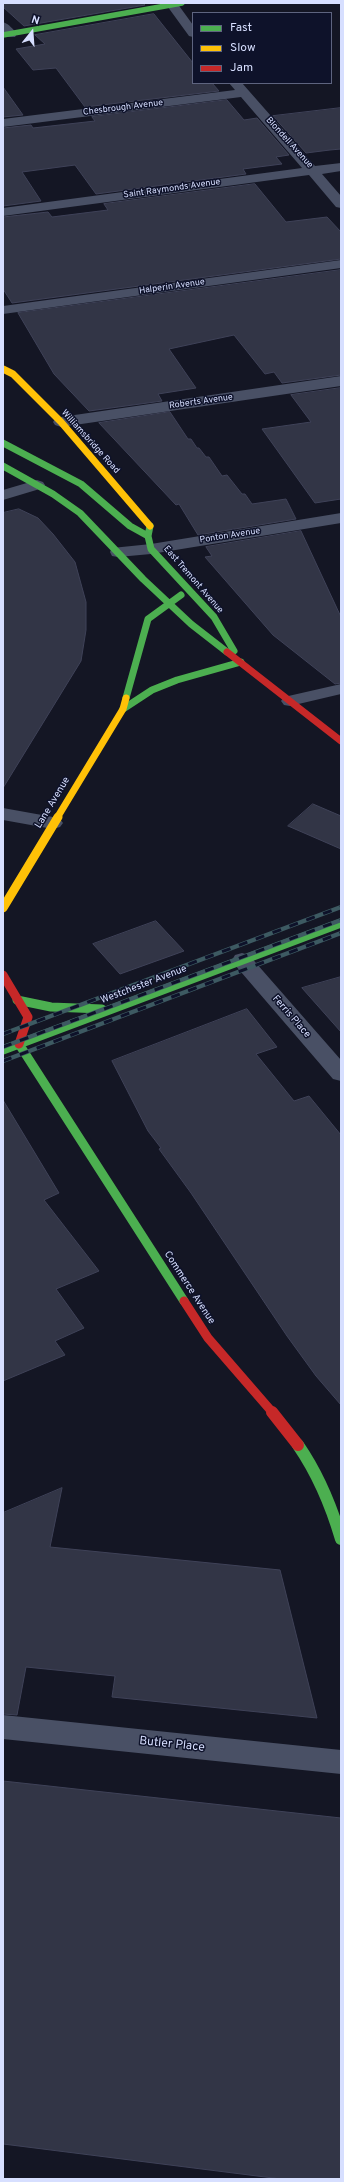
<!DOCTYPE html>
<html>
<head>
<meta charset="utf-8">
<style>
	body { margin:0 }
	#map { position:relative; width:344px; height:2182px; overflow:hidden; background:#141624; font-family:Overpass,sans-serif }
	canvas { display:block }
	.frame { position:absolute; inset:0; border:4px solid #d7dfff; pointer-events:none }
	.legend { position:absolute; left:192px; top:12px; width:140px; height:72px; box-sizing:border-box; background:#0e122a; border:1px solid #5e647f; margin:0; padding:5px 7px; list-style:none; font-size:12px; color:#d7dfff }
	.legend li { display:flex; align-items:center; gap:8px; height:20px }
	.legend b { width:20px; border:1px solid #5e647f }
	.north { position:absolute; left:12px; top:12px; width:40px; height:40px; -webkit-text-stroke:3px #0e122a; paint-order:stroke; rotate:17deg; font-size:11px; font-weight:700; line-height:16px; text-align:center; color:#d7dfff }
	.north::after { content:''; display:block; margin:auto; width:14px; height:18px; background:#d7dfff; clip-path:polygon(50% 0,100% 100%,50% 72%,0 100%) }
</style>
</head>
<body>
<div id="map">
<canvas width="344" height="2182"></canvas>
<div class="frame"></div>
<ul class="legend">
<li><b style="height:5px;background:#4caf50"></b>Fast</li>
<li><b style="height:5px;background:#ffc107"></b>Slow</li>
<li><b style="height:5px;background:#c62828"></b>Jam</li>
</ul>
<div class="north">N</div>
</div>
<script>
const ctx = document.querySelector('canvas').getContext('2d');
ctx.lineJoin = 'round';
function fillPath(path, color) { ctx.fillStyle = color; ctx.fill(path, 'evenodd'); }
function strokePath(path, color, width, dash) { ctx.strokeStyle = color; ctx.lineWidth = width; ctx.lineCap = dash ? 'butt' : 'round'; ctx.setLineDash(dash || []); ctx.stroke(path); }
function write(font, color, halo, rows, align = 'center') {
  ctx.font = font + ' Overpass,sans-serif'; ctx.lineWidth = 3; ctx.setLineDash([]); ctx.textBaseline = 'middle'; ctx.strokeStyle = halo; ctx.fillStyle = color; for (const [text, x, y, turn = 0] of rows) {
    ctx.save(); ctx.translate(x, y); ctx.rotate((+turn || 0) * Math.PI / 180); ctx.textAlign = isNaN(turn) ? turn : align; if (halo) ctx.strokeText(text, 0, 0); ctx.fillText(text, 0, 0); ctx.restore();
  }
}
const building = new Path2D(`
	M 3,3 L 143,3 L 145,5 L 24,26 L 3,7 Z
	M 154,14 L 193,63 L 193,83 L 212,83 L 219,91 L 85,107 L 56,68 L 33,70 L 16,49 L 45,44 L 35,35 Z
	M 3,87 L 23,115 L 3,117 Z
	M 227,100 L 244,120 L 257,118 L 289,155 L 276,157 L 282,164 L 243,169 L 246,174 L 96,194 L 75,165 L 22,172 L 41,201 L 3,206 L 3,128 L 31,125 L 33,128 L 95,121 L 92,117 Z
	M 341,108 L 341,149 L 330,150 L 306,153 L 273,116 Z
	M 255,184 L 286,222 L 327,217 L 341,232 L 341,259 L 12,303 L 3,289 L 3,217 L 48,212 L 52,217 L 108,210 L 104,204 Z
	M 341,270 L 341,375 L 282,383 L 274,372 L 265,374 L 234,335 L 169,349 L 196,388 L 158,394 L 162,401 L 89,411 L 54,374 L 18,313 Z
	M 341,388 L 341,499 L 315,503 L 262,429 L 311,422 L 291,395 Z
	M 170,412 L 188,439 L 191,439 L 197,448 L 199,448 L 206,457 L 209,457 L 222,476 L 227,475 L 242,494 L 245,494 L 252,504 L 286,499 L 296,519 L 198,535 L 179,504 L 176,505 L 99,423 Z
	M 19,509 L 38,518 L 53,534 L 75,562 L 86,602 L 86,630 L 81,661 L 3,788 L 3,513 Z
	M 301,531 L 341,617 L 341,683 L 335,684 L 273,635 L 205,557 L 212,556 L 206,547 Z
	M 313,804 L 341,816 L 341,849 L 288,826 Z
	M 156,921 L 184,951 L 120,974 L 93,944 Z
	M 341,977 L 341,1032 L 302,988 Z
	M 247,1009 L 277,1047 L 256,1054 L 294,1101 L 309,1096 L 341,1135 L 341,1405 L 316,1376 L 287,1336 L 191,1193 L 159,1149 L 161,1148 L 148,1131 L 112,1061 Z
	M 3,1100 L 59,1193 L 44,1200 L 99,1271 L 56,1289 L 84,1328 L 55,1341 L 65,1355 L 3,1381 Z
	M 62,1488 L 50,1547 L 280,1570 L 317,1718 L 112,1697 L 115,1676 L 26,1667 L 17,1715 L 3,1714 L 3,1513 Z
	M 3,1781 L 341,1818 L 341,2179 L 281,2179 L 3,2144 Z`);
const street = new Path2D(`
	M 165,3 L 177,3 L 193,25 L 193,37 L 189,36 Z
	M 3,22 C 9,24 13,29 17,34 L 15,37 L 7,37 L 3,33 Z
	M 229,83 L 242,83 L 315,166 L 341,163 L 341,171 L 322,174 L 341,196 L 341,208 L 336,207 L 309,175 L 3,216 L 3,208 L 302,168 L 241,97 L 3,127 L 3,119 L 235,90 Z
	M 341,260 L 341,268 L 3,314 L 3,306 Z
	M 341,376 L 341,386 L 61,427 L 55,425 L 53,422 L 55,419 L 61,417 Z
	M 37,480 L 43,482 L 45,485 L 43,488 L 3,500 L 3,490 Z
	M 341,513 L 341,523 L 151,554 L 118,557 L 112,556 L 110,552 L 112,548 L 151,544 Z
	M 341,684 L 341,694 L 290,706 L 284,705 L 281,701 L 284,697 Z
	M 3,808 L 53,817 L 60,819 L 63,823 L 60,827 L 53,829 L 3,820 Z
	M 242,953 L 249,955 L 341,1060 L 341,1081 L 333,1079 L 235,965 L 232,960 L 235,955 Z
	M 3,1715 L 341,1750 L 341,1774 L 3,1739 Z`);
const fastFar3 = new Path2D(`
	M 3,35 L 182,3`);
const fastFar2 = new Path2D(`
	M 3,443 L 81,484 L 130,526 L 148,536
	M 3,466 L 53,494 L 80,513 L 143,579 L 191,624 L 227,652
	M 150,526 L 148,536 L 151,549 L 214,617 L 234,651
	M 126,698 L 148,619 L 181,595
	M 123,709 L 152,690 L 177,680 L 241,662`);
const fastFar1 = new Path2D(`
	M 17,1000 L 51,1007 L 102,1009
	M 19,1044 L 184,1301
	M 3,1050 L 341,923`);
const fast = new Path2D(`
	M 298,1445 C 318,1474 331,1505 341,1539`);
const slowFar1 = new Path2D(`
	M 3,369 L 13,374 L 61,422 L 150,526
	M 57,818 L 123,709 L 126,698`);
const slow = new Path2D(`
	M 3,908 L 58,817`);
const jamFar2 = new Path2D(`
	M 227,652 L 341,741`);
const jamFar1 = new Path2D(`
	M 3,975 L 28,1017 L 19,1044
	M 184,1301 L 208,1338 L 273,1413`);
const jam = new Path2D(`
	M 272,1412 L 298,1445`);
const rail = new Path2D(`
	M 3,1034 L 341,907
	M 3,1047 L 341,920
	M 3,1061 L 341,933`);
const farStreetnames = [
	["Chesbrough Avenue",123,108,-7],
	["Blondell Avenue",289,143,48],
	["Saint Raymonds Avenue",172,189,-8],
	["Halperin Avenue",172,287,-8],
	["Roberts Avenue",201,402,-8],
	["Williamsbridge Road",90,442,48],
	["Ponton Avenue",230,536,-9],
	["East Tremont Avenue",193,580,49]
];
const streetNames = [
	["Lane Avenue",53,803,-59],
	["Westchester Avenue",144,985,-21],
	["Ferris Place",291,1017,49],
	["Commerce Avenue",189,1288,57]
];
const nearStreetnames = [
	["Butler Place",172,1745,6]
];
fillPath(building, '#323546');
strokePath(building, '#3f4258', 1);
fillPath(street, '#495065');
strokePath(fastFar3, '#4caf50', 5.5);
strokePath(fastFar2, '#4caf50', 7);
strokePath(fastFar1, '#4caf50', 9);
strokePath(fast, '#4caf50', 12);
strokePath(slowFar1, '#ffc107', 7);
strokePath(slow, '#ffc107', 9);
strokePath(jamFar2, '#c62828', 7);
strokePath(jamFar1, '#c62828', 9);
strokePath(jam, '#c62828', 12);
strokePath(rail, '#3d5a62', 4.5);
strokePath(rail, '#0e122a', 3, [9]);
write('9px', '#d7dfff', '#0e122a', farStreetnames);
write('10px', '#d7dfff', '#0e122a', streetNames);
write('12px', '#d7dfff', '#0e122a', nearStreetnames);
</script>
</body>
</html>
